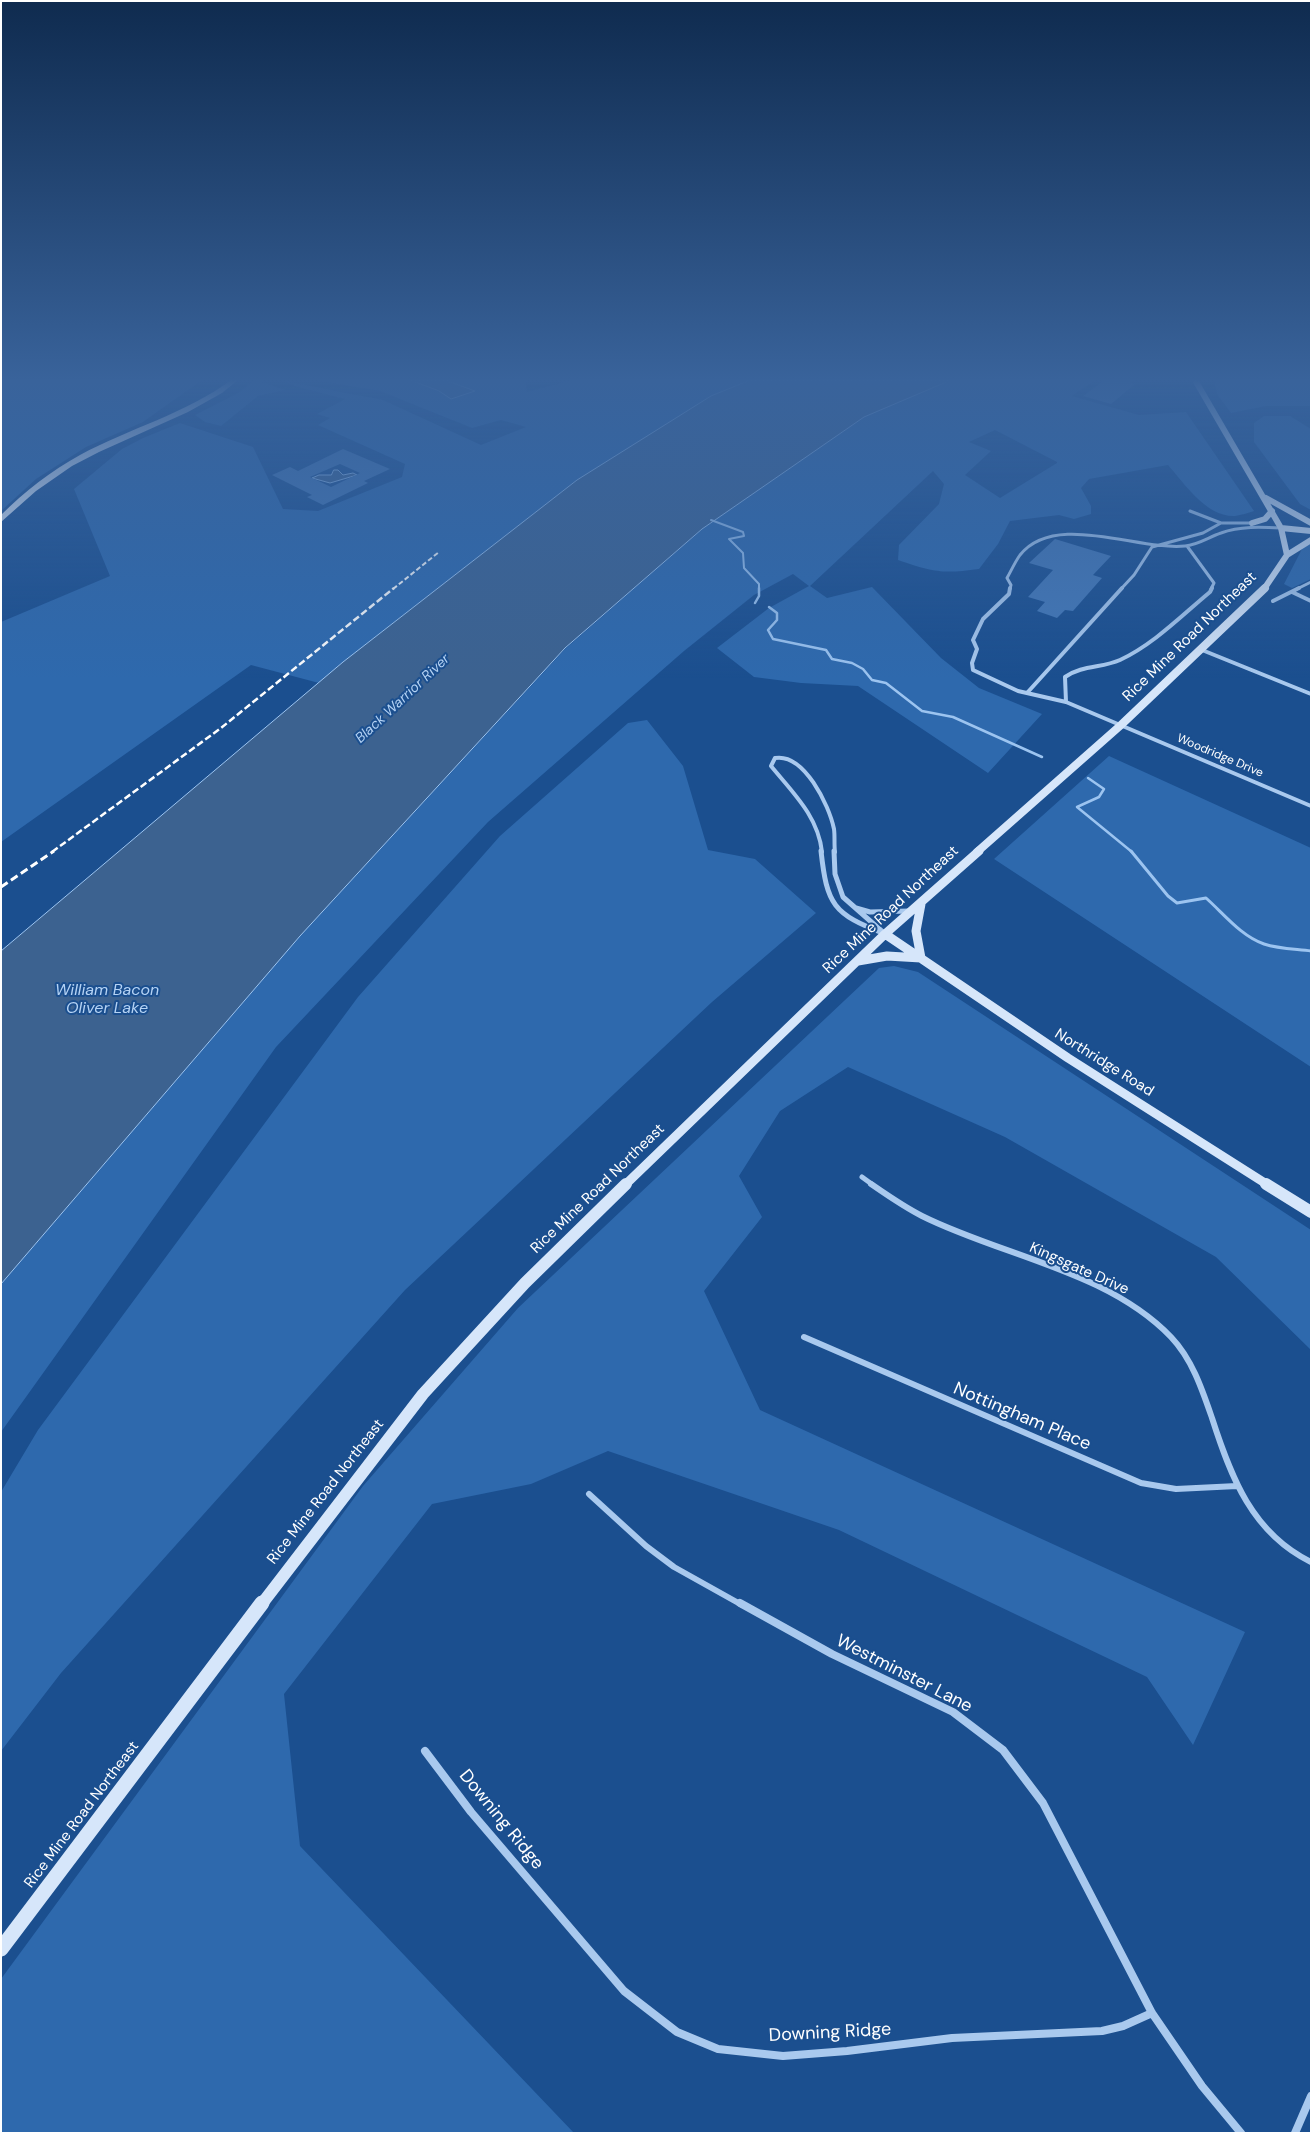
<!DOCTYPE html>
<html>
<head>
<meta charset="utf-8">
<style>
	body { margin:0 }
	#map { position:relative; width:1312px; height:2134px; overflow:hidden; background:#1b4f8f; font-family:"DM Sans",sans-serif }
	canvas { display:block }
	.frame { position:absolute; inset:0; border:2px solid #fff; pointer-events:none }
</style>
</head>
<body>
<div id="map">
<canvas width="1312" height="2134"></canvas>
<div class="frame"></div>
</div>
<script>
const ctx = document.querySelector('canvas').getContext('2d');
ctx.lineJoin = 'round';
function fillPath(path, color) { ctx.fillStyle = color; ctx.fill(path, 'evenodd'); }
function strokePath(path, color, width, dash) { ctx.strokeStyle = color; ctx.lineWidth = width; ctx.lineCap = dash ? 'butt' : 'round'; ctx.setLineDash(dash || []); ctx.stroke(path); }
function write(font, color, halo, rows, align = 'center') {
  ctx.font = font + ' "DM Sans",sans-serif'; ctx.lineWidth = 4; ctx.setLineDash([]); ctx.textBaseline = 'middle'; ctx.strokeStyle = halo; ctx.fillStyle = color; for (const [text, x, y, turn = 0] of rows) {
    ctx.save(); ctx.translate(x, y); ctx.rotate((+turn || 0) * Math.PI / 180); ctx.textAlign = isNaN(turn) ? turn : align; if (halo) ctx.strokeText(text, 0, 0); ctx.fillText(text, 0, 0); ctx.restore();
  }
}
const green = new Path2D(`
	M 1,380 L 202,380 L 143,422 L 86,447 L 36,479 L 1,511 Z
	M 254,380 L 263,380 L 262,382 L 285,390 L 258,396 L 221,426 L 205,422 L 195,415 L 240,392 Z
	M 279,380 L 383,400 L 481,445 L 526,427 L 501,420 L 472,428 L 380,391 L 315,380 L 526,380 L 527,392 L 572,380 L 751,380 L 711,396 L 343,662 L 319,683 L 251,665 L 1,842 L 1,622 L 110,576 L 74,489 L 122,449 L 143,438 L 180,423 L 253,447 L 283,509 L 318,511 L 402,477 L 405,464 L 318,425 L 330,418 L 317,414 L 345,399 L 302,388 Z
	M 951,380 L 1095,380 L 1072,396 L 1139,415 L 1186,412 L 1254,511 C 1248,513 1241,515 1235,516 C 1206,517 1185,484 1168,465 L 1089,479 L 1081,488 L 1091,506 L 1091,514 L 1074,519 L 1059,515 L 1010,521 L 998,544 L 979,569 C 942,574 933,572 898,560 L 899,545 L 939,504 L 944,484 L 933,471 L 810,586 L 827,598 L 872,587 L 941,658 L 979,688 L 1042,714 L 988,773 L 858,686 L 801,683 L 754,677 L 717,648 L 769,608 L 809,586 L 793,574 L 754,595 L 684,651 L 488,822 L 276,1047 L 1,1432 L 1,1284 L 300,936 L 565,649 L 702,529 L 864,417 ZM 995,430 L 1057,462 L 1057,463 L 1000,498 L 965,475 L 991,451 L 969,442 Z
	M 1214,380 L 1311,380 L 1311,406 L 1266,406 L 1231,413 L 1217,394 Z
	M 1264,416 L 1290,416 L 1311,429 L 1311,510 L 1300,504 L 1254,442 L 1254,423 Z
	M 1311,542 L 1311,579 L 1292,588 L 1284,584 L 1302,549 Z
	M 647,720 L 683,766 L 708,850 L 755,859 L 816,913 L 712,1002 L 405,1290 L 61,1673 L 1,1751 L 1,1492 L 38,1430 L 358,997 L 500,836 L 628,723 Z
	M 1109,756 L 1311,848 L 1311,1067 L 994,859 Z
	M 894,966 L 918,972 L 1311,1230 L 1311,1350 L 1216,1257 L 1005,1137 L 848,1067 L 780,1111 L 739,1176 L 762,1217 L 704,1291 L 760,1410 L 1245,1632 L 1193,1745 L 1147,1677 L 839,1530 L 608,1451 L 531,1484 L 432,1504 L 284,1694 L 300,1846 L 574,2133 L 1,2133 L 1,1979 L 363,1486 L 518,1308 L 879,968 Z`);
const water = new Path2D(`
	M 410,380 L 445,380 L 475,391 L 451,399 L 439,391 Z
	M 751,380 L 951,380 L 864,417 L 702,529 L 565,648 L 300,936 L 1,1284 L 1,951 L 343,662 L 577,480 L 711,396 Z
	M 334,470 L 338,470 L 343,475 L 353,473 L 357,475 L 330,483 L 312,478 L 319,475 L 331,475 Z`);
const streamFar2 = new Path2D(`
	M 711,520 L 743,532 L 744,536 L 729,539 L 743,553 L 744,568 L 759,584 L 759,589`);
const streamFar1 = new Path2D(`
	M 755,603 L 759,596 L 759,588
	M 769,607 L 777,613 L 777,620 L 768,630 L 773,639 L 826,650 L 832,659 L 852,663 L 863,669 L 872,680 L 886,683 L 922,711 L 953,717 L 1042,757
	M 1088,778 L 1104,789 L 1099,797 L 1077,807 L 1132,852`);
const stream = new Path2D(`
	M 1131,851 L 1168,896 L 1177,903 L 1206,898 C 1224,914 1241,936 1264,944 C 1279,949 1296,949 1311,951`);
const building = new Path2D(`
	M 1105,380 L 1134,380 L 1130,383 L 1135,384 L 1111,404 L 1083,396 Z
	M 343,449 L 390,469 L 364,481 L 368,483 L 323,505 L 307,497 L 312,495 L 272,475 L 290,467 L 298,471 ZM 340,464 L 360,473 L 331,487 L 310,477 Z
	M 1055,539 L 1111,556 L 1093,575 L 1102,578 L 1073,611 L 1065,610 L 1057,618 L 1037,611 L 1045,602 L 1028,597 L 1053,570 L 1029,563 Z`);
const minorFar4 = new Path2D(`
	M 1190,511 L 1221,523 L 1254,523
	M 1187,546 L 1214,583 L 1211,589
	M 1010,589 L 1011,585 L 1007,578 C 1011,571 1015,562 1020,555 C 1055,511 1139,551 1185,546 C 1198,545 1209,537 1221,533 C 1240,526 1261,527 1281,528
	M 1121,589 L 1134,575 L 1152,547 L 1203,533 L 1221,523
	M 1297,589 L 1311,582`);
const minorFar3 = new Path2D(`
	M 1010,588 L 1009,594 L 983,619 L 973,640 L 977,649 L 972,663 L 973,670 L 1018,691 L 1066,702 L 1311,806
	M 1292,592 L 1311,601
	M 1273,601 L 1299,588
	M 1202,650 L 1311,694
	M 1027,693 L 1122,588
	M 1066,702 L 1065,677 C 1082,665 1102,668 1120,660 C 1154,644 1181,616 1210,592 L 1212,588
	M 822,852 C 818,816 793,793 771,766 L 775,758 C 804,753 829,805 834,829 C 835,836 834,845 835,852`);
const minorFar2 = new Path2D(`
	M 821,851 C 827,905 833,914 885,934 L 843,897 L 835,874 L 834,851
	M 856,908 L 870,912 L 909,911
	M 862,1177 L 873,1185`);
const minorFar1 = new Path2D(`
	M 871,1184 C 887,1195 904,1207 922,1216 C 1002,1256 1108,1271 1171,1337 C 1192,1359 1202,1389 1212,1418 C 1231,1477 1252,1533 1311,1562
	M 804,1337 L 1141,1483 L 1176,1489 L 1237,1486
	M 589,1494 L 646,1546 L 674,1567 L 742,1605`);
const minor = new Path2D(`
	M 740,1603 L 832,1654 L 953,1712 L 1003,1750 L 1043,1803 L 1152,2013 L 1202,2086 L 1241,2133
	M 425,1751 L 471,1812 L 624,1991 L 677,2032 L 718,2049 L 783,2056 L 847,2051 L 952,2038 L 1102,2031 L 1123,2026 L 1152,2013
	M 1295,2133 L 1311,2096`);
const secondaryFar4 = new Path2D(`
	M 1195,380 L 1281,528 L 1287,555 L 1264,589
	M 1266,498 L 1311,523
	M 1252,523 L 1265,519 L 1272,511
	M 1281,528 L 1311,531
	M 1287,555 L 1311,540`);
const secondaryFar3 = new Path2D(`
	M 977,852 L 1121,725 L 1265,588`);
const secondaryFar2 = new Path2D(`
	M 885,934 L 1068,1058 L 1268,1185
	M 858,961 L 887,956 L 921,958 L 916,931 L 921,904
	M 625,1185 L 885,934 L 979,851`);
const secondaryFar1 = new Path2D(`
	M 1266,1184 L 1311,1212
	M 261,1605 L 423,1394 L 525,1283 L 626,1184`);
const secondary = new Path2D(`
	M 1,1949 L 262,1603`);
const primary = new Path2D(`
	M 231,380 L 238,380 L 222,393 L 188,412 L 99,452 L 72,466 L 36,491 L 1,522 L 1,515 C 25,491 51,471 80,455 C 130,428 185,414 231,380 Z`);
const railFar2 = new Path2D(`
	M 393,589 L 439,552`);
const railFar1 = new Path2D(`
	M 52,852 L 221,728 L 394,588`);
const rail = new Path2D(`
	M 1,887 L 54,851`);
const farStreetnames = [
	["Woodridge Drive",1220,756,23]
];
const farWaternames = [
	["Black Warrior River",403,699,-43]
];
const streetNames = [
	["Rice Mine Road Northeast",1190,637,-44],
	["Rice Mine Road Northeast",891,910,-43],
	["Northridge Road",1104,1063,32],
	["Rice Mine Road Northeast",598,1189,-44],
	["Kingsgate Drive",1079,1269,24],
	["Rice Mine Road Northeast",326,1492,-52],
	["Rice Mine Road Northeast",82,1815,-53]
];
const waterNames = [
	["William Bacon",107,991],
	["Oliver Lake",107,1009]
];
const nearStreetnames = [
	["Nottingham Place",1022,1417,23],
	["Westminster Lane",904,1674,27],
	["Downing Ridge",501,1820,51],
	["Downing Ridge",830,2033,-3]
];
fillPath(green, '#2e69ad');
fillPath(water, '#3c6290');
strokePath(water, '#9cc4f0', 1);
strokePath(streamFar2, '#9cc4f0', 2);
strokePath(streamFar1, '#9cc4f0', 2.5);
strokePath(stream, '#9cc4f0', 3);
fillPath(building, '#4478b7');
strokePath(minorFar4, '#a9c9ee', 3);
strokePath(minorFar3, '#a9c9ee', 4);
strokePath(minorFar2, '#a9c9ee', 5);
strokePath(minorFar1, '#a9c9ee', 6);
strokePath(minor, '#a9c9ee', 8);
strokePath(secondaryFar4, '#d6e6fa', 6);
strokePath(secondaryFar3, '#d6e6fa', 8);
strokePath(secondaryFar2, '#d6e6fa', 9);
strokePath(secondaryFar1, '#d6e6fa', 12);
strokePath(secondary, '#d6e6fa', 15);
fillPath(primary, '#f0f6ff');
strokePath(railFar2, '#fff', 2, [5, 2.5]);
strokePath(railFar1, '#fff', 2.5, [7, 3]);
strokePath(rail, '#fff', 3, [8, 4]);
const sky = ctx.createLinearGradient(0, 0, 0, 679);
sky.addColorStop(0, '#0f2b4f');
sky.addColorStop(0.56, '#39639b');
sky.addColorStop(1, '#39639b00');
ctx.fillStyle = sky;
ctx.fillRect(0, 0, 1312, 679);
write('12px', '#fff', '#1b4f8f', farStreetnames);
write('italic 14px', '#b5d3f5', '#1b4f8f', farWaternames);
write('15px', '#fff', '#1b4f8f', streetNames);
write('italic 16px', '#b5d3f5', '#1b4f8f', waterNames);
write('18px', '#fff', '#1b4f8f', nearStreetnames);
</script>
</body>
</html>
